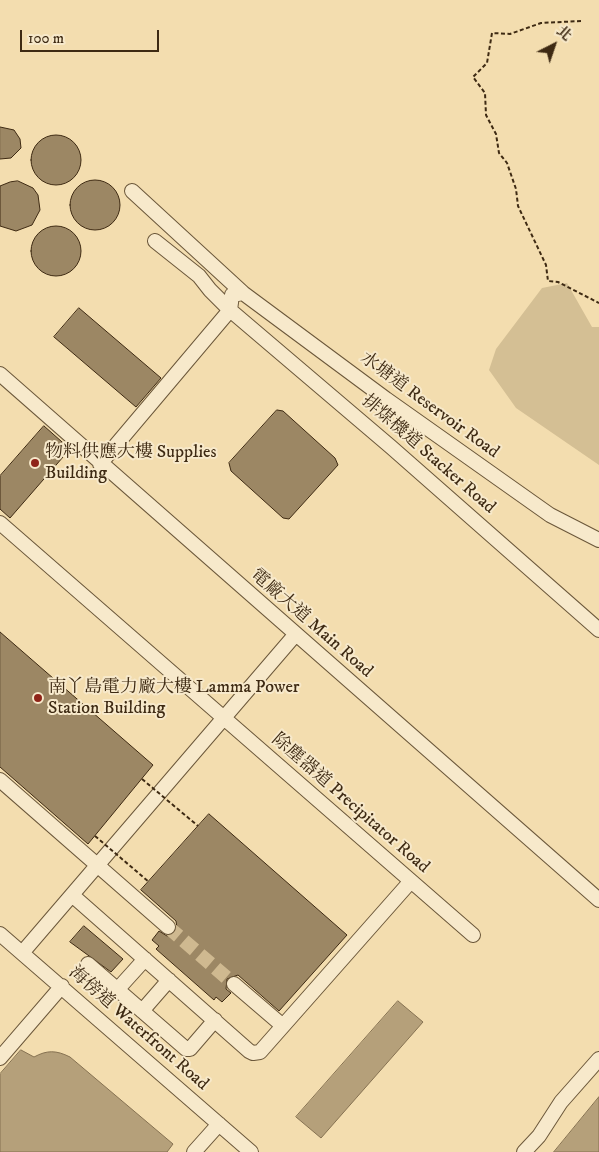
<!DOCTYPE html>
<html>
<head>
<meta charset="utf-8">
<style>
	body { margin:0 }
	#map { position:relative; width:599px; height:1152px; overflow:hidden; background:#f3ddaf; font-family:"IM FELL DW Pica","Noto Serif TC",serif }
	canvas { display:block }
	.north { position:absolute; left:529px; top:20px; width:50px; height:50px; -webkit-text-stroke:4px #f7e9cb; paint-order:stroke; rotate:41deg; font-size:14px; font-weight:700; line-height:20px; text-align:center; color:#3e2a13 }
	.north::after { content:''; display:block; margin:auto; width:18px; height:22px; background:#3e2a13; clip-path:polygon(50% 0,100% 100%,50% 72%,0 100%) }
	.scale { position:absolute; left:20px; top:30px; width:139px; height:22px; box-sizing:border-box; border:2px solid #3e2a13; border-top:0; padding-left:6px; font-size:15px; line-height:18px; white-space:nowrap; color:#3e2a13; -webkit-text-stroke:4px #f7e9cb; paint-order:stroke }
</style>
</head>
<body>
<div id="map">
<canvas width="599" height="1152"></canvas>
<div class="north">北</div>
<div class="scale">100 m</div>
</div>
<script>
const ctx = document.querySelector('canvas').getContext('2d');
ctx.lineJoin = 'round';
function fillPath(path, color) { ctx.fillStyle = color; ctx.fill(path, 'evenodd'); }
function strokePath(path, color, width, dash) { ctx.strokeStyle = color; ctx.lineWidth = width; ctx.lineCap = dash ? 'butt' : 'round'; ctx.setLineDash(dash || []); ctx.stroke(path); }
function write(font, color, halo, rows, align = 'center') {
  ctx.font = font + ' "IM FELL DW Pica","Noto Serif TC",serif'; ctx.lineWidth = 4; ctx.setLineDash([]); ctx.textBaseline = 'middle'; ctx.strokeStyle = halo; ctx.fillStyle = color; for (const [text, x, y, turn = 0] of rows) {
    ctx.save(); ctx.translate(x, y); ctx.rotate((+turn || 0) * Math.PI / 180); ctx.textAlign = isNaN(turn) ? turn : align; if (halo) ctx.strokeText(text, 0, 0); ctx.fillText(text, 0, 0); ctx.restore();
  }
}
const green = new Path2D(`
	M 567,283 L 592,327 L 599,327 L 599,465 L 516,408 L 489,370 L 496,349 L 542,288 Z`);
const water = new Path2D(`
	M 398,1001 L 423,1022 L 321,1138 L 296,1117 Z
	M 21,1050 L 34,1057 C 47,1050 56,1050 70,1057 L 173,1144 L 167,1152 L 0,1152 L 0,1074 Z
	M 599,1097 L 599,1152 L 554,1152 Z`);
const building = new Path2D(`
	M 0,127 L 14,130 L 20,139 L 21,148 L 11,158 L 0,159 Z
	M31 160a25 25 0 1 1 50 0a25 25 0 1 1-50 0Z
	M70 205a25 25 0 1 1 50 0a25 25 0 1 1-50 0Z
	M 18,181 L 33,188 L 38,195 L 40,210 L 32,225 L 16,231 L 0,226 L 0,186 L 10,182 Z
	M31 251a25 25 0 1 1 50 0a25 25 0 1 1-50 0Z
	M 79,308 L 161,378 L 136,407 L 54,337 Z
	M 277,410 L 283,411 L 335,458 L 338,465 L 289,519 L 283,518 L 231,471 L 229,463 Z
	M 44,426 L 70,449 L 10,518 L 0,509 L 0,476 Z
	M 0,632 L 153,765 L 88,844 L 0,767 Z
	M 209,814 L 347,935 L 279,1011 L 238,975 L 227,979 L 226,989 L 231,993 L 222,1002 L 216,997 L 214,1000 L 156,949 L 159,946 L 152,940 L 159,931 L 167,936 L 174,933 L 177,928 L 176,921 L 141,890 Z
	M 84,926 L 123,959 L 111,972 L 70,942 Z`);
const minorTunnel = new Path2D(`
	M 168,927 L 234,984`);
const path = new Path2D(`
	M 581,21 L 541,23 L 510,34 L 492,33 L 487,63 L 473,77 L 485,93 L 486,115 L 496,134 L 499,153 L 507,163 L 516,189 L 518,206 L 546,265 L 548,281 L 558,282 L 599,303`);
const minor = new Path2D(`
	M 132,191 L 243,293 L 386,399 L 550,515 L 599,540
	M 155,241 L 199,276 L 210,290 L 230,310 L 391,447 L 599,630
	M 0,374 L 599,900
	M 100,464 L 230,310 L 232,295 L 243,293
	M 0,523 L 473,935
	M 0,780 L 168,927
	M 72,895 L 249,1051 L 253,1053 L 260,1052 L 411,881
	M 0,934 L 251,1152
	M 22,953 L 295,635
	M 88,964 L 186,1049 L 190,1049 L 215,1020
	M 234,984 L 283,1026
	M 117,990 L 145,959
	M 142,1011 L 169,980
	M 0,1058 L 62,986
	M 194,1152 L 219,1124
	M 524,1152 L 539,1136 L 561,1102 L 599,1059`);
const pathBridge = new Path2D(`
	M 142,779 L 198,826
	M 95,836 L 149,882`);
const markers = [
	[35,463,5,"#8f2418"],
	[38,698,5,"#8f2418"]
];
const streetNames = [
	["水塘道 Reservoir Road",429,406,36],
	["排煤機道 Stacker Road",428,455,41],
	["電廠大道 Main Road",311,624,41],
	["除塵器道 Precipitator Road",350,804,41],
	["海傍道 Waterfront Road",138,1029,41]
];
const poiNames = [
	["物料供應大樓 Supplies",45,453],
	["Building",45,474],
	["南丫島電力廠大樓 Lamma Power",48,688],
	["Station Building",48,709]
];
fillPath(green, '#d4bf94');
fillPath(water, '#b5a07a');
strokePath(water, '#857151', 1);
fillPath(building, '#9c8764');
strokePath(building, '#3e2a13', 1);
strokePath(minorTunnel, '#cfb990', 14, [14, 7]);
strokePath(minor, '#6b573a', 16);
strokePath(path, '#3e2a13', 2, [4, 2.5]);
strokePath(minor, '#f7e9cb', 14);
strokePath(pathBridge, '#3e2a13', 2, [4, 2.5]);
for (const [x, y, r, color] of markers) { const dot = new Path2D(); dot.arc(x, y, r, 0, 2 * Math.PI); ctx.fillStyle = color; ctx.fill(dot); strokePath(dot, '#f7e9cb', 2); }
write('18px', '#3e2a13', '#f7e9cb', streetNames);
write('18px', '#3e2a13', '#f7e9cb', poiNames, 'left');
</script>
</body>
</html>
